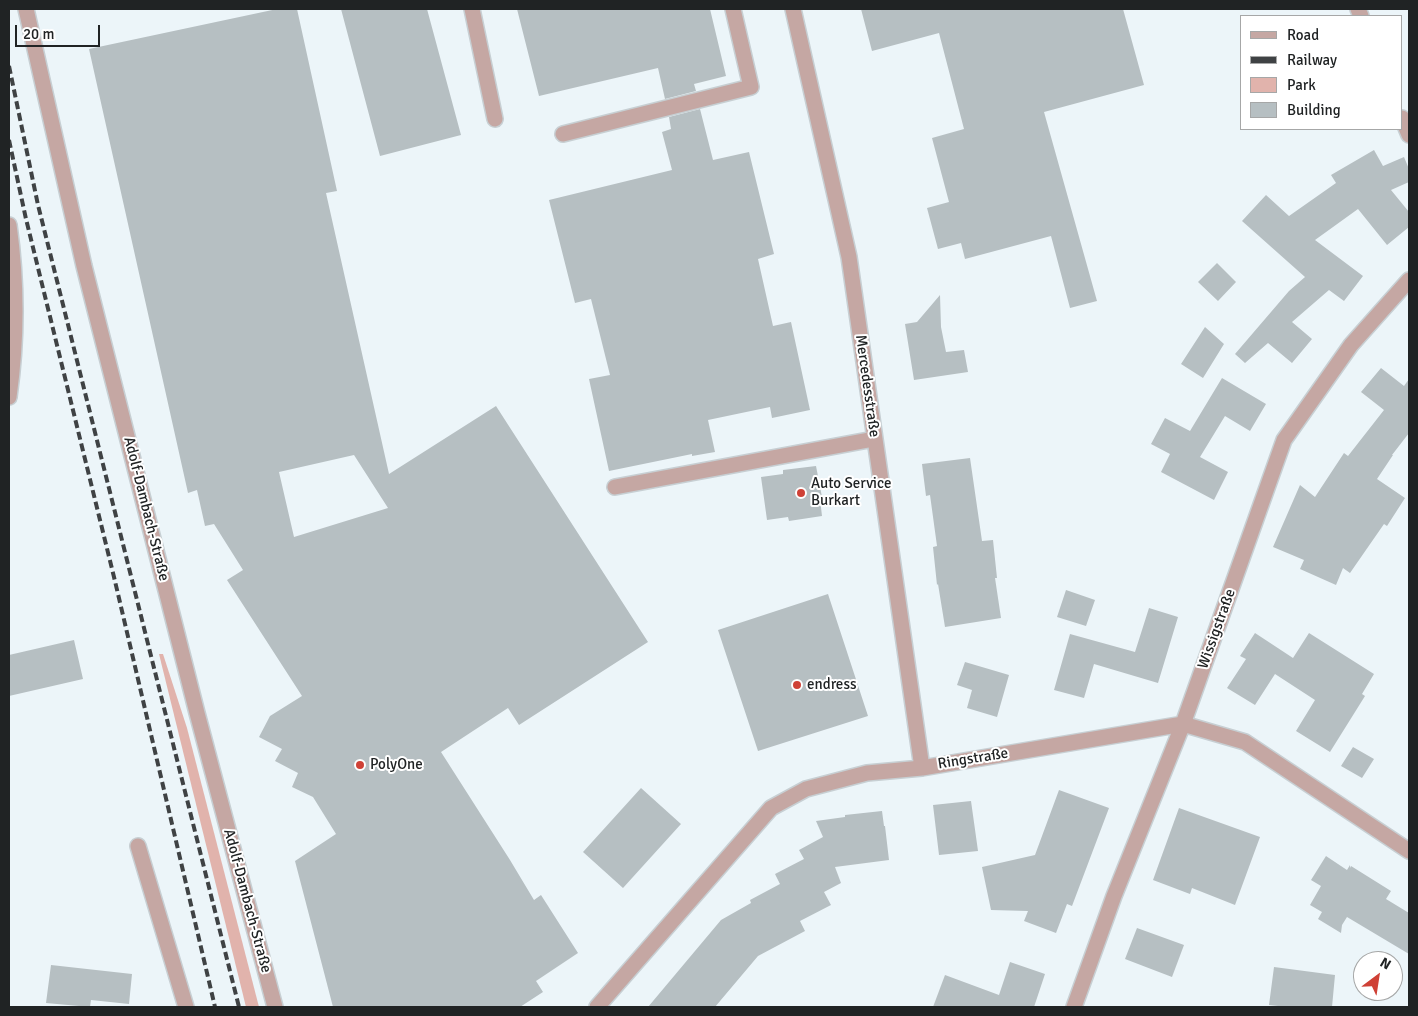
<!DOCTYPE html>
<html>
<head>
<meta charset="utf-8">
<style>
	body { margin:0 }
	#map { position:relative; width:1418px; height:1016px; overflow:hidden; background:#ecf5f9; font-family:Signika,sans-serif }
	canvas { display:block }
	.frame { position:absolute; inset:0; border:10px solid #202324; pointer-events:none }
	.legend { position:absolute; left:1240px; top:15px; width:162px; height:115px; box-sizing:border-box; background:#fff; border:1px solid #a6a7a7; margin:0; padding:6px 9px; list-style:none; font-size:15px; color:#202324 }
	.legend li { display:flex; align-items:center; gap:10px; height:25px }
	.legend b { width:25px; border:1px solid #a6a7a7 }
	.north { position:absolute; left:1353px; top:951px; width:50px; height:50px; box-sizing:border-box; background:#fff; border:1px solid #a6a7a7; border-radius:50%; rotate:31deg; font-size:14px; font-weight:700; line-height:20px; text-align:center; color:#202324 }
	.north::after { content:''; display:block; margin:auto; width:18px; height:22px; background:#cf4136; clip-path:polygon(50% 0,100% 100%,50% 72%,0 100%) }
	.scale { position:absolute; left:15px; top:25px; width:85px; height:22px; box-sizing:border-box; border:2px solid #202324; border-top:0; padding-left:6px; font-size:15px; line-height:18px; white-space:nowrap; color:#202324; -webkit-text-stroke:4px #fff; paint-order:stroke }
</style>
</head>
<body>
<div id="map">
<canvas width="1418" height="1016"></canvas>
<div class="frame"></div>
<ul class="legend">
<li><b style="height:6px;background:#c5a7a3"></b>Road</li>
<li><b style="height:6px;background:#3f4244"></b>Railway</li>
<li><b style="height:14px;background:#e1b3ac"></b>Park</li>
<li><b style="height:14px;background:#b6bfc2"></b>Building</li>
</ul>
<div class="north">N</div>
<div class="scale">20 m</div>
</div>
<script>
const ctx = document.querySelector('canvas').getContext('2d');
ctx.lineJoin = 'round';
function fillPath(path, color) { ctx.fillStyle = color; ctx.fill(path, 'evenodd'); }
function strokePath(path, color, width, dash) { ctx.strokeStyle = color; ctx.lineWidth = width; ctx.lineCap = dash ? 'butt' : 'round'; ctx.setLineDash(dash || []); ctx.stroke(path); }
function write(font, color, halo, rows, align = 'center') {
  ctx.font = font + ' Signika,sans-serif'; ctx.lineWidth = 4; ctx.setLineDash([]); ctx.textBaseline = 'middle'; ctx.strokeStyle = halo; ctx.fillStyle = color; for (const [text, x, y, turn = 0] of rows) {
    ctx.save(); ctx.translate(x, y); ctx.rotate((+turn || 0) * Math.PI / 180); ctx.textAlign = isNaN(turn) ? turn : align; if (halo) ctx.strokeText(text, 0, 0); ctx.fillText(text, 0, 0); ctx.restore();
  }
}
const green = new Path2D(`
	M 159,654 L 163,654 L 187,728 L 259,1007 L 246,1007 Z`);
const building = new Path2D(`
	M 277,9 L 297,9 L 337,191 L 326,193 L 389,474 L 496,406 L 648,642 L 519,725 L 508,708 L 441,752 L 510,860 L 534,900 L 541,895 L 578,953 L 536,981 L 543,992 L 520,1007 L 333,1007 L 295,861 L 336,834 L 313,797 L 292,787 L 298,773 L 275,761 L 282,749 L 259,737 L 270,716 L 302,696 L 227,580 L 243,570 L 214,524 L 205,526 L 197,490 L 188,493 L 89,49 ZM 354,455 L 388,508 L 294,537 L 279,472 Z
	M 341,9 L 427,9 L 461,135 L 380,156 Z
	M 517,9 L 710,9 L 726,76 L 694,84 L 696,91 L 665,99 L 658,68 L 539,96 Z
	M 861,9 L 1123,9 L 1144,85 L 1044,112 L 1097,301 L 1070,308 L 1051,236 L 965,259 L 961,243 L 938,249 L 927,208 L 949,202 L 932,138 L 964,129 L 939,33 L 872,51 Z
	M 700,109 L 713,160 L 749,152 L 774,254 L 758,259 L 773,326 L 791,322 L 810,410 L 772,418 L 770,407 L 708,420 L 715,452 L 692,456 L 692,454 L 609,471 L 589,379 L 610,375 L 591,299 L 575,303 L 549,200 L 672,170 L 662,132 L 671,129 L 669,117 Z
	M 1374,150 L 1383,166 L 1404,157 L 1409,169 L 1409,182 L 1391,190 L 1409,212 L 1409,227 L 1387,245 L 1358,209 L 1315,240 L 1363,276 L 1344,301 L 1329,290 L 1292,322 L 1312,339 L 1292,363 L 1268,343 L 1245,363 L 1235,354 L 1289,291 L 1305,277 L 1242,221 L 1266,195 L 1289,216 L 1336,183 L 1331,175 Z
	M 1217,263 L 1236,282 L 1218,301 L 1198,282 Z
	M 940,295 L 941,327 L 946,352 L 964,350 L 968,372 L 914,380 L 905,324 L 917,322 Z
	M 1205,327 L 1224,344 L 1203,378 L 1181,364 Z
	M 1381,368 L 1404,386 L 1409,379 L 1409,433 L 1392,455 L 1393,455 L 1377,479 L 1405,498 L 1387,526 L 1384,524 L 1350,573 L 1343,568 L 1336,585 L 1300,569 L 1304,560 L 1273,547 L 1300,485 L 1315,497 L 1344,453 L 1348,456 L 1384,410 L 1361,392 Z
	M 1222,378 L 1266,404 L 1250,431 L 1225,416 L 1200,457 L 1228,472 L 1214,500 L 1161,472 L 1170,454 L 1151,444 L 1165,418 L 1190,431 Z
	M 970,458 L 982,541 L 993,540 L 997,578 L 995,578 L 1001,618 L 945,627 L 938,584 L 937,585 L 933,547 L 937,546 L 930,495 L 926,496 L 922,464 Z
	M 816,466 L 822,497 L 820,499 L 822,516 L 789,521 L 788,517 L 767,520 L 761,477 L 783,474 L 783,470 Z
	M 1066,590 L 1095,600 L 1086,626 L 1057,617 Z
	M 828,594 L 868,716 L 758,751 L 718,630 Z
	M 1149,608 L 1178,617 L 1158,683 L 1094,664 L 1084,698 L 1054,690 L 1070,634 L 1135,652 Z
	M 1255,633 L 1293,658 L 1309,633 L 1374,674 L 1362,694 L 1365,696 L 1330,752 L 1296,731 L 1315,700 L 1275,674 L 1255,705 L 1227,688 L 1246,659 L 1240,656 Z
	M 74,640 L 83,679 L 9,696 L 9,655 Z
	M 965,662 L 1009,675 L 997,717 L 967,708 L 972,690 L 957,685 Z
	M 1353,747 L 1374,759 L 1362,778 L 1341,766 Z
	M 641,788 L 681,824 L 623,888 L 583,852 Z
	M 1059,790 L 1109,808 L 1072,906 L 1067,904 L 1056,933 L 1024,921 L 1028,911 L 991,910 L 982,867 L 1035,855 Z
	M 971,801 L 978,851 L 939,855 L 933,805 Z
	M 1179,808 L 1260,837 L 1235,905 L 1192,888 L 1190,894 L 1153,880 Z
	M 882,811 L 884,826 L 885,826 L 889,860 L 835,867 L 841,883 L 824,892 L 831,905 L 800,921 L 805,931 L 758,956 L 715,1007 L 648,1007 L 721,920 L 751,903 L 750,900 L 780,884 L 775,874 L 804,859 L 799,850 L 823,837 L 816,821 L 845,817 L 845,815 Z
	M 1326,856 L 1347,870 L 1350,865 L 1350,868 L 1351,866 L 1391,891 L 1386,899 L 1409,913 L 1409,954 L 1347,917 L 1342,925 L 1341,933 L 1318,919 L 1322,912 L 1310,905 L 1321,886 L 1311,880 Z
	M 1137,928 L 1184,945 L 1172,977 L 1125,959 Z
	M 1010,962 L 1045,974 L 1034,1007 L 933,1007 L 945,975 L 999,995 Z
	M 51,965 L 132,974 L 129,1004 L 91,1000 L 90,1007 L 46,1003 Z
	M 1274,967 L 1335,975 L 1332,1007 L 1287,1007 L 1269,1005 Z`);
const minor = new Path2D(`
	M 26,9 L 84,266 L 197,713 L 275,1007
	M 472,9 L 495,119
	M 793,9 L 849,257 L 922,768
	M 1358,9 L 1361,16
	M 1402,118 L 1409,135
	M 563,134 L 751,87 L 733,9
	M 9,225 C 17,282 17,340 9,397
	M 615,487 L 874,439
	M 138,846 L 186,1007
	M 597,1007 L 771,808 L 806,789 L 867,773 L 922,768 L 1183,724 L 1245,742 L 1409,851
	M 1074,1007 L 1114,896 L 1183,724 L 1284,440 L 1351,345 L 1409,280`);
const rail = new Path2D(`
	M 9,66 L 38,205 L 239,1007
	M 9,140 L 26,219 L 114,577 L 215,1007`);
const markers = [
	[801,493,5,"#cf4136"],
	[797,685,5,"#cf4136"],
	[360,765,5,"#cf4136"]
];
const streetNames = [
	["Mercedesstraße",867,386,82],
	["Adolf-Dambach-Straße",146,509,76],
	["Wissigstraße",1217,629,-70],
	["Ringstraße",973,759,-9],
	["Adolf-Dambach-Straße",247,901,75]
];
const poiNames = [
	["Auto Service",811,484],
	["Burkart",811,501],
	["endress",807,685],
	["PolyOne",370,765]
];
fillPath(green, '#e1b3ac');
fillPath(building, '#b6bfc2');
strokePath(minor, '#c7cfd3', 18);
strokePath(minor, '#c5a7a3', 15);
strokePath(rail, '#3f4244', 4, [8, 4]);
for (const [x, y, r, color] of markers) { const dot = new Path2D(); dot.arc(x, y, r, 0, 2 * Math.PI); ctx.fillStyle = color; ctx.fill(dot); strokePath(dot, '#fff', 2); }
write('15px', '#202324', '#fff', streetNames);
write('15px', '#202324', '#fff', poiNames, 'left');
</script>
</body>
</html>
